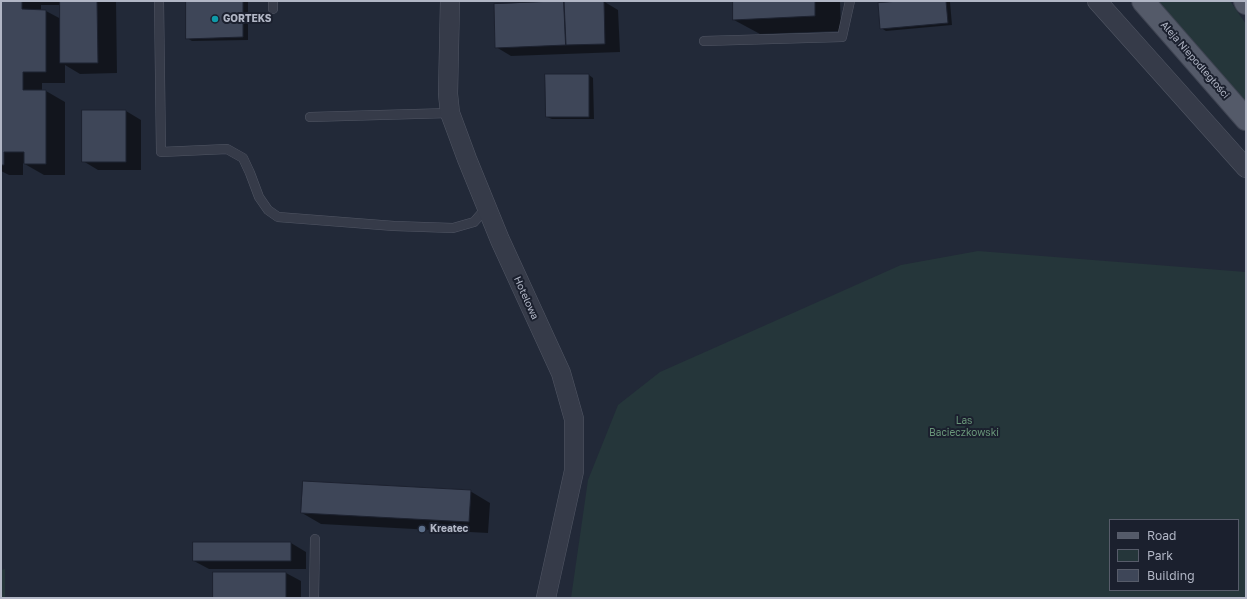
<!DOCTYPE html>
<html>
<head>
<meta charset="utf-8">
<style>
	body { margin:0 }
	#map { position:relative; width:1247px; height:599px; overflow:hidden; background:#222938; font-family:"Golos Text",sans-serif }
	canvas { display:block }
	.frame { position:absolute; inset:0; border:2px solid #b1b6c5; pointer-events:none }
	.legend { position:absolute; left:1109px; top:519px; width:130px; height:72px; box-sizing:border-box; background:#1b202e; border:1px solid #575c6a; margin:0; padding:5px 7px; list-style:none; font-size:12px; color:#b1b6c5 }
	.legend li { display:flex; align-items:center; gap:8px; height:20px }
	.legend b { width:20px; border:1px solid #575c6a }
</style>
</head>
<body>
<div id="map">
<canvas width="1247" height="599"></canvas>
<div class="frame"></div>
<ul class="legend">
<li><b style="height:5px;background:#545a69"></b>Road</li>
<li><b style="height:11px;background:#25363a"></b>Park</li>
<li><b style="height:11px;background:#3e4658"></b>Building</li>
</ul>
</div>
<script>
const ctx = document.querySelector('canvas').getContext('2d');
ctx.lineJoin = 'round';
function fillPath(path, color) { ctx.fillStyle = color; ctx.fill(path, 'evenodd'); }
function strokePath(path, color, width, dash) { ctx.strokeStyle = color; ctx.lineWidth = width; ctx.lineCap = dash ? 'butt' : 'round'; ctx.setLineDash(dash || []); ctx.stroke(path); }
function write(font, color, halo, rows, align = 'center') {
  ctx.font = font + ' "Golos Text",sans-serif'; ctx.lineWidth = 4; ctx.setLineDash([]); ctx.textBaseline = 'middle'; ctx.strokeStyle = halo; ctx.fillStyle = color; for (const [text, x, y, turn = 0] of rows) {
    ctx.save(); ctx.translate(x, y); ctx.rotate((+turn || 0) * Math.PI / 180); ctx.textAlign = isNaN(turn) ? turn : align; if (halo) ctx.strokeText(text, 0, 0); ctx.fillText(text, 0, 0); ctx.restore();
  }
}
const green = new Path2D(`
	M 1157,1 L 1230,1 L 1246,24 L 1246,103 Z
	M 978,251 L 1246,272 L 1246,598 L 571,598 L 588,480 L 618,405 L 660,372 L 901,265 ZM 1110,520 L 1238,520 L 1238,590 L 1110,590 Z
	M 5,569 L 5,598 L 1,598 L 1,570 Z`);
const shadow = new Path2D(`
	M 1,1 L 116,1 L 117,73 L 80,74 L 65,65 L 65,83 L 42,83 L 42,91 L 46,91 L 65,102 L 65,175 L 44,175 L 23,163 L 23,175 L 9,175 L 1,171 ZM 41,5 L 61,5 L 61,19 L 46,11 L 41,11 Z
	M 187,1 L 248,1 L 248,40 L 192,41 L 187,38 Z
	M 603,1 L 618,10 L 620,52 L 511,56 L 496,47 Z
	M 734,1 L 840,1 L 841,31 L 760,34 L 734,20 Z
	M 901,1 L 949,1 L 950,2 L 952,25 L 886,31 L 881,28 Z
	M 589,75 L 593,78 L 594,119 L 552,119 L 547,117 Z
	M 83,111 L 126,111 L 141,120 L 141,170 L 98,170 L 83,161 Z
	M 470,491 L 490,503 L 488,533 L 321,524 L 302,513 Z
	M 194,543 L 291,543 L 306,552 L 306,569 L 209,569 L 194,561 Z
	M 286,573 L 301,581 L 301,598 L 214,598 Z`);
const building = new Path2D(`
	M 1,1 L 22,1 L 22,9 L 46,10 L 46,72 L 23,72 L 23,90 L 46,90 L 46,164 L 24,164 L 24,152 L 4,152 L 4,165 L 1,165 Z
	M 60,1 L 97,1 L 98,63 L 60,63 Z
	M 186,1 L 243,1 L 243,37 L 186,39 Z
	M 564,1 L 604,1 L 605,44 L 566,45 Z
	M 564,1 L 566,45 L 495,48 L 494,4 Z
	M 733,1 L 815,1 L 815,16 L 733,20 Z
	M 900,1 L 946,1 L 948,23 L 880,29 L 878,3 Z
	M 545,74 L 589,74 L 589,117 L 546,117 Z
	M 82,110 L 126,110 L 126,162 L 82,162 Z
	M 303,481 L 471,490 L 469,522 L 301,513 Z
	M 193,542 L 291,542 L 291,561 L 193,561 Z
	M 213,572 L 286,572 L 286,598 L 213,598 Z`);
const service = new Path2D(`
	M 159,1 L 161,152 L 227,149 L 243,158 L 250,173 L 259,197 L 268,210 L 278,217 L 394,226 L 453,228 L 474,222 L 487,207
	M 273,1 L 273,9
	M 704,41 L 842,37 L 850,1
	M 310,117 L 450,113
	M 314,598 L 315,539`);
const minor = new Path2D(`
	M 450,1 L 448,94 L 450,113 L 467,159 L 500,240 L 561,373 L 574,419 L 574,471 L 546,598
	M 1097,1 L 1246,168`);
const primary = new Path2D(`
	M 1143,1 L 1246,119
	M 1245,1 L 1246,3`);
const markers = [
	[215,19,4,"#0f9aa8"],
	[422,529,4,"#5c6f8a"]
];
const poiNames = [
	["GORTEKS",223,19],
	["Kreatec",430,529]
];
const streetNames = [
	["Aleja Niepodległości",1195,60,49],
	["Hotelowa",526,298,66]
];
const parkNames = [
	["Las",964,421],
	["Bacieczkowski",964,433]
];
fillPath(green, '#25363a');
fillPath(shadow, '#0007');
fillPath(building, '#3e4658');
strokePath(building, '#1d2230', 1);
strokePath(service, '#515664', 10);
strokePath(minor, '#515664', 20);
strokePath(primary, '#3f4452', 24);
strokePath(service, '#363b49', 9);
strokePath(minor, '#363b49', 19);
strokePath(primary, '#545a69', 22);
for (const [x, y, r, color] of markers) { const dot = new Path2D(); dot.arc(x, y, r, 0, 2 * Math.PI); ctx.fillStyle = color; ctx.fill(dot); strokePath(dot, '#1b202e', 1.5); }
write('bold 10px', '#b1b6c5', '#1b202e', poiNames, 'left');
write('10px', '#b1b6c5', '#1b202e', streetNames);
write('10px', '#699579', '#1b202e', parkNames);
</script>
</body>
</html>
